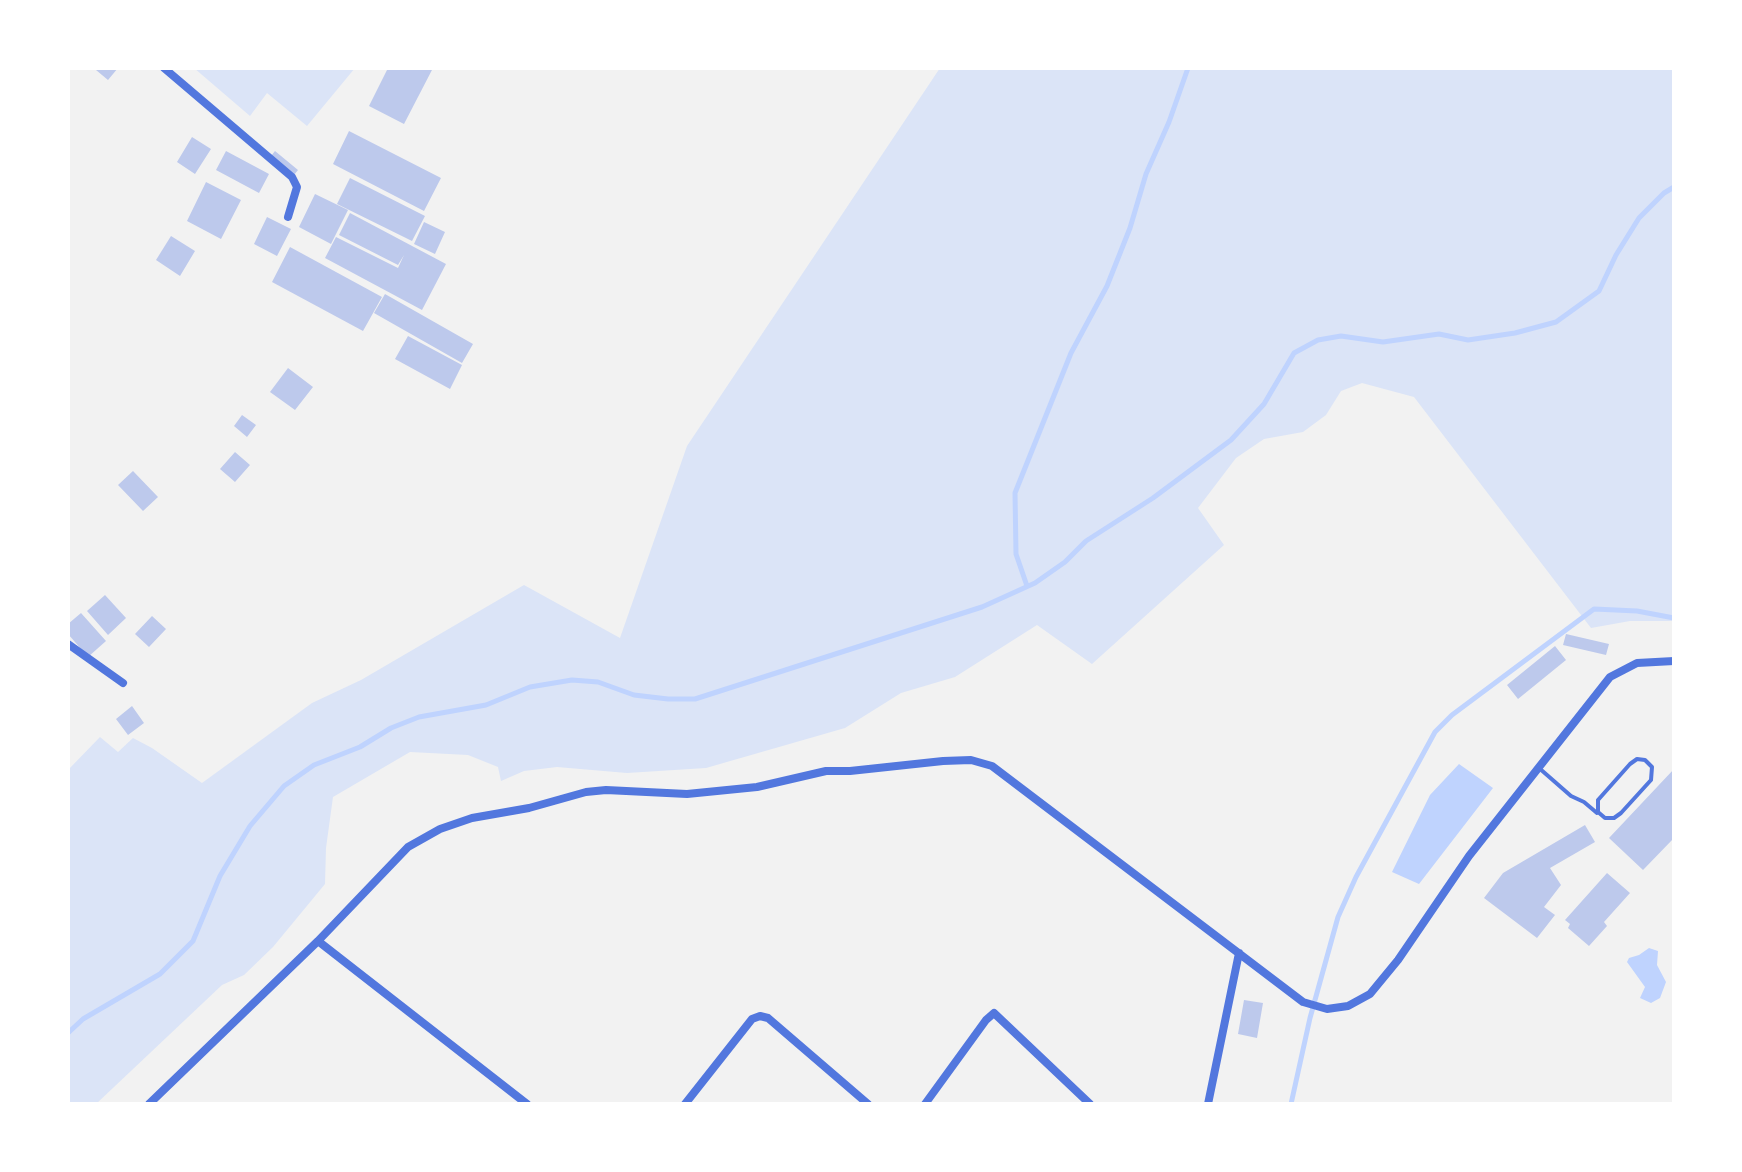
<!DOCTYPE html>
<html>
<head>
<meta charset="utf-8">
<style>
	body { margin:0 }
	#map { position:relative; width:1742px; height:1172px; overflow:hidden; background:#f2f2f2; font-family:"Noto Sans",sans-serif }
	canvas { display:block }
	.frame { position:absolute; inset:0; border:70px solid #fff; pointer-events:none }
</style>
</head>
<body>
<div id="map">
<canvas width="1742" height="1172"></canvas>
<div class="frame"></div>
</div>
<script>
const ctx = document.querySelector('canvas').getContext('2d');
ctx.lineJoin = 'round';
function fillPath(path, color) { ctx.fillStyle = color; ctx.fill(path, 'evenodd'); }
function strokePath(path, color, width, dash) { ctx.strokeStyle = color; ctx.lineWidth = width; ctx.lineCap = dash ? 'butt' : 'round'; ctx.setLineDash(dash || []); ctx.stroke(path); }
const green = new Path2D(`
	M 194,68 L 355,68 L 307,126 L 267,93 L 250,116 Z
	M 940,68 L 1674,68 L 1674,621 L 1630,621 L 1591,628 L 1414,397 L 1362,383 L 1341,391 L 1326,415 L 1303,432 L 1264,439 L 1236,458 L 1198,508 L 1224,545 L 1092,664 L 1037,625 L 955,677 L 901,693 L 845,728 L 706,768 L 627,773 L 557,767 L 524,771 L 501,781 L 498,767 L 468,755 L 410,752 L 333,797 L 326,848 L 325,884 L 273,947 L 244,975 L 222,985 L 96,1104 L 68,1104 L 68,770 L 100,737 L 118,752 L 133,738 L 152,748 L 202,783 L 312,703 L 361,680 L 524,585 L 620,638 L 687,446 Z`);
const water = new Path2D(`
	M 1459,764 L 1493,788 L 1419,884 L 1392,872 L 1430,795 Z
	M 1649,948 L 1658,951 L 1657,965 L 1666,982 L 1660,998 L 1651,1003 L 1640,998 L 1645,987 L 1627,962 L 1629,958 L 1639,955 Z`);
const stream = new Path2D(`
	M 1027,586 L 1016,554 L 1015,493 L 1071,353 L 1107,286 L 1130,228 L 1146,174 L 1169,122 L 1188,68
	M 68,1033 L 83,1019 L 160,974 L 193,941 L 220,876 L 250,826 L 284,786 L 314,765 L 360,747 L 391,728 L 419,717 L 486,705 L 530,687 L 572,680 L 598,682 L 634,695 L 668,699 L 695,699 L 982,607 L 1035,583 L 1065,562 L 1086,541 L 1153,498 L 1231,440 L 1264,404 L 1294,353 L 1318,340 L 1341,336 L 1383,342 L 1439,334 L 1468,340 L 1515,333 L 1556,322 L 1599,291 L 1616,255 L 1639,218 L 1664,193 L 1674,187
	M 1291,1104 L 1310,1018 L 1338,917 L 1356,877 L 1435,732 L 1452,715 L 1594,609 L 1637,611 L 1674,618`);
const building = new Path2D(`
	M 97,68 L 118,68 L 108,80 L 96,70 Z
	M 388,68 L 433,68 L 404,124 L 369,106 Z
	M 349,131 L 441,178 L 424,211 L 333,164 Z
	M 192,137 L 211,149 L 195,174 L 177,162 Z
	M 226,151 L 269,174 L 259,193 L 216,170 Z
	M 275,151 L 298,170 L 294,175 L 271,156 Z
	M 350,178 L 425,216 L 412,241 L 337,204 Z
	M 206,182 L 241,200 L 221,239 L 187,221 Z
	M 315,194 L 348,210 L 331,244 L 299,227 Z
	M 350,213 L 446,264 L 422,310 L 325,258 L 336,237 L 398,268 L 404,255 L 398,265 L 339,235 Z
	M 267,217 L 291,229 L 277,256 L 254,244 Z
	M 424,222 L 445,232 L 435,254 L 414,244 Z
	M 171,236 L 195,251 L 180,276 L 156,260 Z
	M 290,247 L 382,297 L 363,331 L 272,282 Z
	M 385,294 L 473,344 L 462,363 L 374,313 Z
	M 408,336 L 462,365 L 450,389 L 395,359 Z
	M 288,368 L 313,387 L 295,410 L 270,392 Z
	M 242,415 L 256,425 L 247,437 L 234,426 Z
	M 235,452 L 250,465 L 235,482 L 220,469 Z
	M 133,471 L 158,497 L 143,511 L 118,485 Z
	M 105,595 L 126,618 L 108,635 L 87,611 Z
	M 81,613 L 106,641 L 88,657 L 68,634 L 68,624 Z
	M 152,616 L 166,629 L 149,647 L 135,634 Z
	M 1566,634 L 1609,644 L 1606,655 L 1563,645 Z
	M 1555,646 L 1566,660 L 1518,699 L 1507,685 Z
	M 132,706 L 144,723 L 128,735 L 116,719 Z
	M 1674,769 L 1674,838 L 1643,870 L 1609,838 Z
	M 1585,825 L 1595,842 L 1550,868 L 1561,885 L 1544,907 L 1555,915 L 1537,938 L 1484,898 L 1503,873 Z
	M 1607,873 L 1630,893 L 1604,922 L 1607,926 L 1589,946 L 1568,928 L 1570,924 L 1565,920 Z
	M 1244,1000 L 1263,1003 L 1257,1038 L 1238,1034 Z`);
const service = new Path2D(`
	M 1637,759 L 1645,760 L 1652,767 L 1651,780 L 1621,813 L 1614,818 L 1605,818 L 1598,812 L 1598,800 L 1630,764 Z
	M 1539,768 L 1571,796 L 1584,802 L 1597,813`);
const minor = new Path2D(`
	M 164,68 L 292,177 L 297,187 L 288,217
	M 68,644 L 123,683
	M 318,941 L 527,1104
	M 149,1104 L 318,941 L 408,847 L 440,829 L 472,818 L 529,808 L 586,792 L 606,790 L 687,794 L 757,787 L 826,771 L 850,771 L 943,761 L 971,760 L 992,766 L 1303,1002 L 1327,1009 L 1348,1006 L 1370,994 L 1398,960 L 1469,856 L 1610,677 L 1637,663 L 1674,661
	M 685,1104 L 752,1019 L 760,1016 L 768,1018 L 868,1104
	M 925,1104 L 986,1020 L 994,1013 L 1090,1104
	M 1208,1104 L 1239,953`);
fillPath(green, '#dbe4f7');
fillPath(water, '#bfd3fe');
strokePath(stream, '#bfd3fe', 5);
fillPath(building, '#bdc9ec');
strokePath(service, '#5277de', 4);
strokePath(minor, '#5277de', 8);
</script>
</body>
</html>
